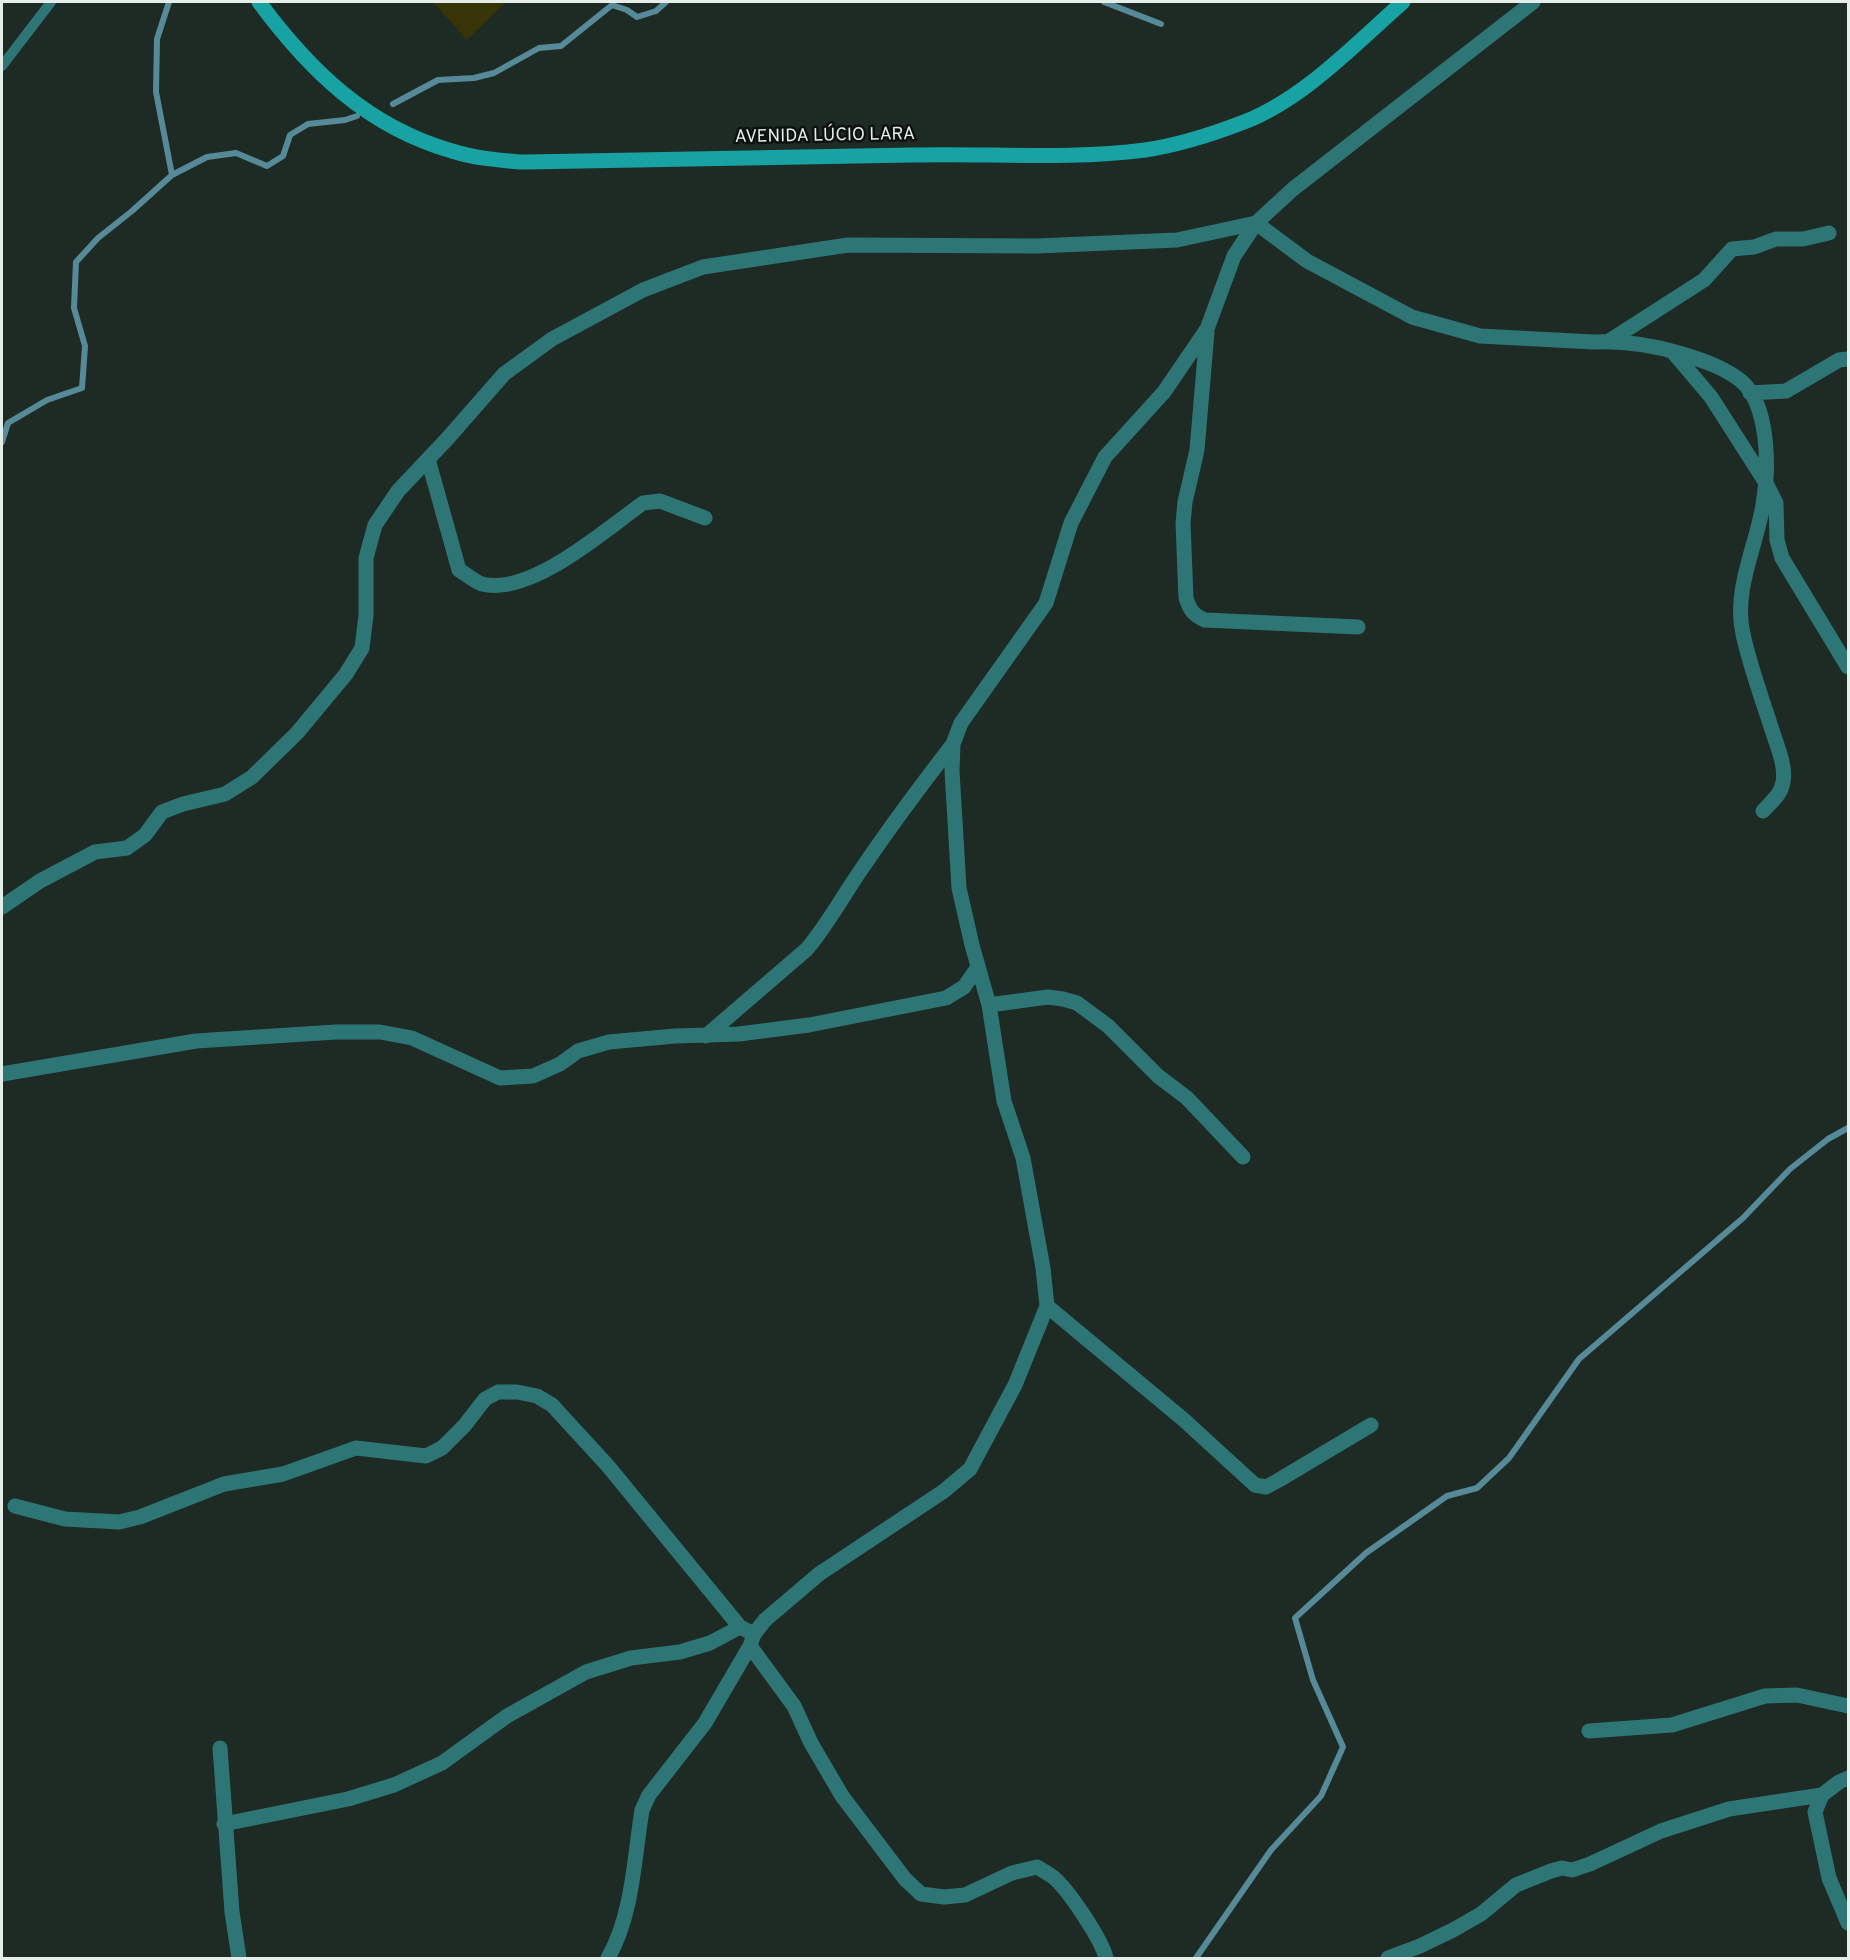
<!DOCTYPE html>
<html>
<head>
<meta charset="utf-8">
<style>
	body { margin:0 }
	#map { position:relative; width:1850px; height:1960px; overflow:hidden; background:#1e2a24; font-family:Overpass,sans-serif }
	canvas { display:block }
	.frame { position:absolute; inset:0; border:3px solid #e5ede9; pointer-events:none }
</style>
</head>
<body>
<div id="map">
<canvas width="1850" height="1960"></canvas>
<div class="frame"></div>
</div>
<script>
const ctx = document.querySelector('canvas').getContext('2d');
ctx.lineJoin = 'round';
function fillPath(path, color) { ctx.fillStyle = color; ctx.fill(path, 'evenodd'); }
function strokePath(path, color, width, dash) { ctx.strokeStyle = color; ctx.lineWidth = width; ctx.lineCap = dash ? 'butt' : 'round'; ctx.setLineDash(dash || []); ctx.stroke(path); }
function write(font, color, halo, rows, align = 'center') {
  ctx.font = font + ' Overpass,sans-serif'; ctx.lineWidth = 5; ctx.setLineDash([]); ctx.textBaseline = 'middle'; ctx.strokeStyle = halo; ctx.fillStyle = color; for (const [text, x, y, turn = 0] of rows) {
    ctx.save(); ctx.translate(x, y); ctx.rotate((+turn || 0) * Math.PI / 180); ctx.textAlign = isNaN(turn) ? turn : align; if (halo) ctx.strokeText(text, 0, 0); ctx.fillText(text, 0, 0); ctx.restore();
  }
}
const green = new Path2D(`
	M 433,2 L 506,2 L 467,40 Z`);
const stream = new Path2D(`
	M 169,2 L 157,39 L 156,92 L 172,175
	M 1104,2 L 1161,24
	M 393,104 L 438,80 L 474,78 L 494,73 L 539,48 L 561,46 L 612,5 L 627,10 L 637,17 L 656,11 L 666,2
	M 2,442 L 8,423 L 47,400 L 82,388 L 85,346 L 74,308 L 76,262 L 98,238 L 132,211 L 172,175 L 207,157 L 236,153 L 267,166 L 283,156 L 290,135 L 308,124 L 345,120 L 357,116
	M 1196,1958 L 1271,1850 L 1321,1796 L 1343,1747 L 1313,1680 L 1295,1618 L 1366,1553 L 1447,1496 L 1477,1488 L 1509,1458 L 1579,1359 L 1743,1218 L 1790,1169 L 1828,1139 L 1848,1128`);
const service = new Path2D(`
	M 2,66 L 51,2`);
const minor = new Path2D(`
	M 1207,332 L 1197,450 L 1185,502 L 1183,523 L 1186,598 C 1190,610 1193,615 1205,620 L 1358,627
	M 1609,341 L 1704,280 L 1732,249 L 1754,247 L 1776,239 L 1803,239 L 1829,233
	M 1672,351 L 1711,397 L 1766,483 L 1776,503 L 1777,540 L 1782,558 L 1848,667
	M 1750,393 L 1786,391 L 1839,360 L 1848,359
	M 428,459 L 459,570 C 466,574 475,582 482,584 C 531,596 605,530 643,503 L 660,501 L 705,518
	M 2,907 L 40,881 L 95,852 L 127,848 L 145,835 L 162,812 L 183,804 L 225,794 L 252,777 L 297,733 L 346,674 L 362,648 L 366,615 L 366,558 L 375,525 L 398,491 L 448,438 L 504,374 L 552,339 L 643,290 L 703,267 L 848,245 L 1037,246 L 1177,240 L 1256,223 L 1307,261 L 1412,317 L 1480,336 L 1593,342 C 1623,341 1654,345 1682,354 C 1702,360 1723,367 1740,380 C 1770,404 1769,470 1763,505 C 1756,547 1733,591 1743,634 C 1750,667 1763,701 1773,733 C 1778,748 1786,767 1783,782 C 1781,795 1771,802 1763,811
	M 989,1005 L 1048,997 L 1063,999 L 1077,1003 L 1108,1026 L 1158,1076 L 1187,1098 L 1243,1157
	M 706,1036 L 807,949 C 829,923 845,892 865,864 C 893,823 922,784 953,744
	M 2,1074 L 196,1041 L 336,1032 L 380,1032 L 412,1038 L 500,1078 L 533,1076 L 560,1064 L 578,1051 L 609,1042 L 675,1036 L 739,1034 L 809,1025 L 946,998 L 964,987 L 978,967
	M 1047,1306 L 1184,1420 L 1255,1485 L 1266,1487 L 1279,1480 L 1371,1425
	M 15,1506 L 65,1519 L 119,1522 L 140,1517 L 224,1484 L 283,1474 L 356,1448 L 426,1456 L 442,1448 L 465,1425 L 485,1399 L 498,1392 L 517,1392 L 537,1396 L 552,1405 L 608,1466 L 740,1627 L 754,1634
	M 1589,1731 L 1672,1725 L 1765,1696 L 1797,1695 L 1848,1706
	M 220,1748 L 232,1912 L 239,1958
	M 1848,1778 L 1839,1782 L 1822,1795 L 1815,1812 L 1829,1878 L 1848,1923
	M 224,1824 L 348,1799 L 394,1785 L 442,1763 L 507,1716 L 586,1672 L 631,1658 L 680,1652 L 710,1643 L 740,1627
	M 608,1958 C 633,1914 634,1859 642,1810 L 649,1795 L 705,1723 L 750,1646
	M 1106,1958 C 1102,1940 1068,1889 1053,1877 C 1048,1873 1042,1870 1037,1867 L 1012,1873 L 965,1895 L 944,1897 L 921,1894 L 905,1879 L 842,1796 L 811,1743 L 794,1706 L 750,1646 L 754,1634 L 765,1620 L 819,1574 L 944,1491 L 970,1469 L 1015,1385 L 1047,1306 L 1043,1268 L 1023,1158 L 1004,1101 L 989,1005 L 972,945 L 959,888 L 952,771 L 953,744 L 961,723 L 1046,603 L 1071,523 L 1105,457 L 1164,392 L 1207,329 L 1234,256 L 1256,223 L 1293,189 L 1533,2
	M 1388,1958 L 1420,1946 L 1453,1930 L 1481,1914 L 1516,1885 L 1551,1871 L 1562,1868 L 1572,1870 L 1590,1864 L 1661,1831 L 1729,1809 L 1822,1795`);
const secondary = new Path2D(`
	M 259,2 C 310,71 368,127 452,151 C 474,158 497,160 520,162 C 651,160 782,157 912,155 C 990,153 1068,160 1145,150 C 1179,145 1213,134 1244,122 C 1304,99 1356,43 1403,2`);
const streetNames = [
	["AVENIDA LÚCIO LARA",825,137,-1]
];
fillPath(green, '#373407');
strokePath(stream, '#568a99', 6);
strokePath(service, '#2e7676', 10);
strokePath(minor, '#2e7676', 15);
strokePath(secondary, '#18a2a3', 15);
write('18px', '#e5ede9', '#0c110f', streetNames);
</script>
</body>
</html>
